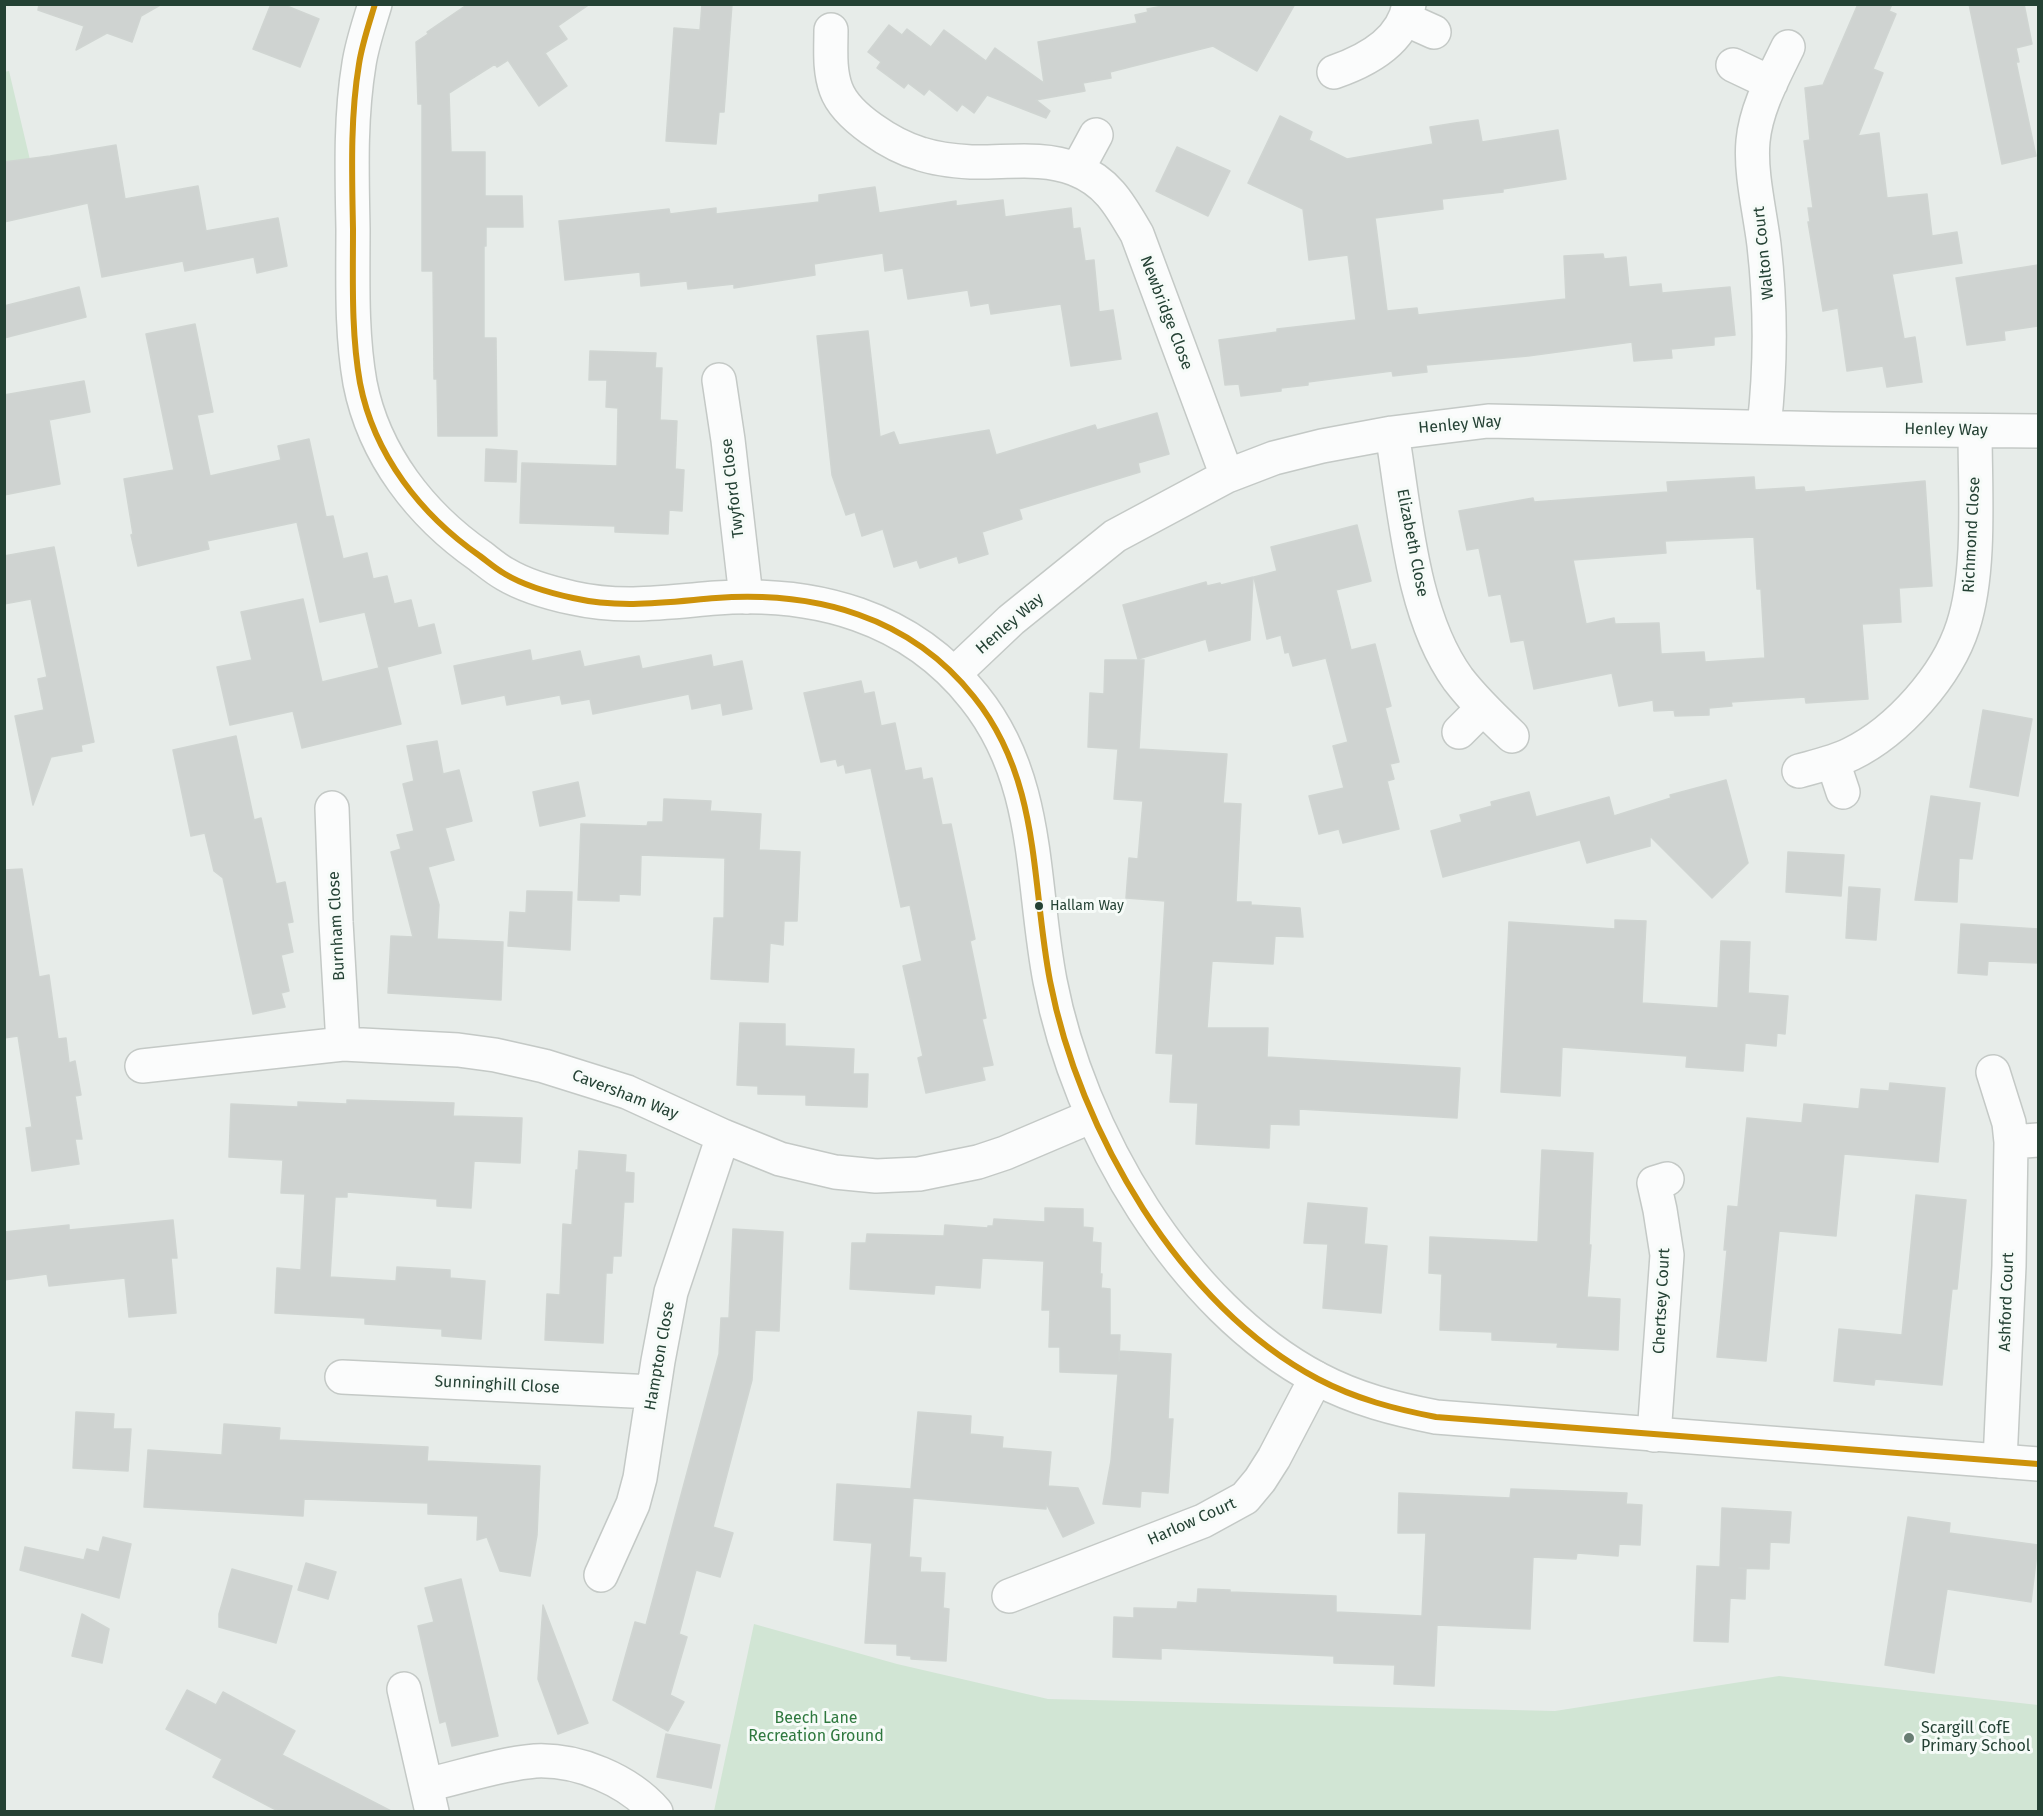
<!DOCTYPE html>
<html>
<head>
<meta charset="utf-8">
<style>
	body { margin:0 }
	#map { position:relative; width:2043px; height:1816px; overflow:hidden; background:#e7ece9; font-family:"Fira Sans",sans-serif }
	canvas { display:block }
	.frame { position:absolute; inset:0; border:6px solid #244134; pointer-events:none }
</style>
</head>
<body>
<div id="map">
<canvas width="2043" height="1816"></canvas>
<div class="frame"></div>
</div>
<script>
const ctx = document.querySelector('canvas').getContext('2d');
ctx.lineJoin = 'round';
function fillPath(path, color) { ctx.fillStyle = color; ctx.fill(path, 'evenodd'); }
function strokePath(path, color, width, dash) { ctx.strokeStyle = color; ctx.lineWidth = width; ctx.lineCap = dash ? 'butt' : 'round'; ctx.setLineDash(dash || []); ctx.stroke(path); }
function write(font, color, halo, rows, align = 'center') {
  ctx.font = font + ' "Fira Sans",sans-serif'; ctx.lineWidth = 6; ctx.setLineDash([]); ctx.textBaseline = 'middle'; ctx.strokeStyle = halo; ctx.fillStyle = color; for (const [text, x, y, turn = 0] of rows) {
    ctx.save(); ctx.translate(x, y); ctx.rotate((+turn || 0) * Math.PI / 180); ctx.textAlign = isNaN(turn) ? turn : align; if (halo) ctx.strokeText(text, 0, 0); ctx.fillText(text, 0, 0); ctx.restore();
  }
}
const green = new Path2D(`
	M 9,71 L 35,181 L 5,186 L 4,72 Z
	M 754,1624 L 897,1664 L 1048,1699 L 1555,1711 L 1779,1676 L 2038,1705 L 2038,1811 L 714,1811 Z`);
const building = new Path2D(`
	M 39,4 L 162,4 L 141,16 L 132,42 L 107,33 L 76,50 L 84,26 L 38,10 Z
	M 271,4 L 282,4 L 319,19 L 300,67 L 253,49 Z
	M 468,4 L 590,4 L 558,26 L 567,39 L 545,53 L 567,86 L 539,106 L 508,60 L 497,67 L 495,64 L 449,93 L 451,152 L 485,152 L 485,196 L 522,196 L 523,227 L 486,227 L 486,246 L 484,246 L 484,338 L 496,338 L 497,436 L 438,436 L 437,379 L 434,379 L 433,271 L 422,271 L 422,104 L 418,104 L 416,42 L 428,34 L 427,32 Z
	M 702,4 L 732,4 L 724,112 L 719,112 L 716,144 L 666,141 L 674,28 L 700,30 Z
	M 1173,4 L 1295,4 L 1257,71 L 1213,46 L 1110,72 L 1111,78 L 1083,83 L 1085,91 L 1036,100 L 1050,111 L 1046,118 L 987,95 L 974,113 L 962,104 L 957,111 L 929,89 L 924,95 L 908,83 L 904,88 L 877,68 L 881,62 L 868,52 L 889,25 L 902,35 L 907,29 L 931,47 L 944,30 L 986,61 L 995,48 L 1044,83 L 1038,42 L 1137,23 L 1135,15 L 1148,12 L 1147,9 Z
	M 1858,4 L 1892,4 L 1889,11 L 1896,14 L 1873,69 L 1883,73 L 1858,136 L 1879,133 L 1887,198 L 1927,194 L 1932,236 L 1957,232 L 1962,263 L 1892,274 L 1904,339 L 1915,337 L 1922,382 L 1887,387 L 1883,366 L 1847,371 L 1838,308 L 1823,311 L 1808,222 L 1810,222 L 1808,208 L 1813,208 L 1804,141 L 1810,140 L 1805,88 L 1823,85 Z
	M 1969,4 L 2024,4 L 2032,44 L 2016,48 L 2019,62 L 2016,62 L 2036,156 L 2002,164 Z
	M 1280,116 L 1312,132 L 1309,140 L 1347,159 L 1433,144 L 1430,127 L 1455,123 L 1478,120 L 1482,142 L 1558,130 L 1566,179 L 1503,189 L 1503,192 L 1442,199 L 1443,209 L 1375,218 L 1387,311 L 1417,308 L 1418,315 L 1566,299 L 1564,256 L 1603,254 L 1604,259 L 1626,257 L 1629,287 L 1661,284 L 1662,293 L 1730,287 L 1735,335 L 1714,337 L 1714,345 L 1671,349 L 1672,358 L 1634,361 L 1632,342 L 1528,356 L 1426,365 L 1427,372 L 1393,376 L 1392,371 L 1308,382 L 1308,385 L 1281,388 L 1281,391 L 1241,396 L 1239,384 L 1225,385 L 1219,340 L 1277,332 L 1277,329 L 1356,320 L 1348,255 L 1309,260 L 1303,209 L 1248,183 Z
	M 116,145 L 125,199 L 198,186 L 206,231 L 278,218 L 287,266 L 257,273 L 254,257 L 185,271 L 183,261 L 102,277 L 88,203 L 4,222 L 4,162 L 50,156 Z
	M 1177,147 L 1230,171 L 1208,216 L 1156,191 Z
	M 875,187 L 879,213 L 956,201 L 956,206 L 1003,200 L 1005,217 L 1071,208 L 1073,229 L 1080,228 L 1085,261 L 1094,260 L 1099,312 L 1113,310 L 1121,359 L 1071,366 L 1061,304 L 991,314 L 989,303 L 971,306 L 968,290 L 908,299 L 903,268 L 885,271 L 883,253 L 814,264 L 815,275 L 734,288 L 734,284 L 688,289 L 687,281 L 641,286 L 640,272 L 565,280 L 559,221 L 669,209 L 670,214 L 716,208 L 716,214 L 819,202 L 819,195 Z
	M 2038,265 L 2038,326 L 2004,331 L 2005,340 L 1967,345 L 1956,278 Z
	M 79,287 L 86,317 L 4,338 L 4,306 Z
	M 195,324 L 213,412 L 197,415 L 210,476 L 281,460 L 278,446 L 309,439 L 326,517 L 333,516 L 343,559 L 367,553 L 373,579 L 387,576 L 394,604 L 411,600 L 418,628 L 434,624 L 441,653 L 387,667 L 401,724 L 302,748 L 293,711 L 230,725 L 217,667 L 252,660 L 241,612 L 303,599 L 322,682 L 379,668 L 365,612 L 320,622 L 297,522 L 207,541 L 209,549 L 138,566 L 131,535 L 133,534 L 124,479 L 174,470 L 146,334 Z
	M 868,331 L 880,437 L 894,432 L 899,445 L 989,430 L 996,455 L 1095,425 L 1097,430 L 1157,413 L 1169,454 L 1138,463 L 1140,472 L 1019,509 L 1022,519 L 982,532 L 988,554 L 959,563 L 957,556 L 920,568 L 917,560 L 894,567 L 883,529 L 862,536 L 855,512 L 846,515 L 832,475 L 817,336 Z
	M 590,351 L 656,353 L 655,368 L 662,368 L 660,420 L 677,421 L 675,469 L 684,470 L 682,511 L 669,510 L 668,534 L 615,532 L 615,526 L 520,523 L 522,463 L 617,466 L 618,408 L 606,407 L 607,380 L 589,380 Z
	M 84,381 L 90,412 L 49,420 L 60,484 L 4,495 L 4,395 Z
	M 486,449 L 517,451 L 516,482 L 485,481 Z
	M 1754,477 L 1755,490 L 1804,487 L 1805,492 L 1925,481 L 1932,586 L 1899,588 L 1901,622 L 1862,624 L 1868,699 L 1806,703 L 1805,697 L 1731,702 L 1732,706 L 1709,708 L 1709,715 L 1675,716 L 1674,710 L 1654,711 L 1653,700 L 1619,706 L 1612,673 L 1534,689 L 1524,640 L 1511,642 L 1501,594 L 1489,596 L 1479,548 L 1467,550 L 1459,511 L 1533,498 L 1534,502 L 1668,492 L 1667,482 ZM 1754,537 L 1757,589 L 1761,589 L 1765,658 L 1705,662 L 1704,652 L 1661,654 L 1659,623 L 1615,624 L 1614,618 L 1586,624 L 1573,560 L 1666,553 L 1665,541 Z
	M 1357,525 L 1371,581 L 1336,590 L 1351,650 L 1375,644 L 1391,706 L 1385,708 L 1399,762 L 1390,764 L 1394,779 L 1387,781 L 1399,829 L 1343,843 L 1339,829 L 1319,834 L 1309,796 L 1344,788 L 1333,746 L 1348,742 L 1326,658 L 1293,666 L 1289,652 L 1285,653 L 1281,635 L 1267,639 L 1254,577 L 1277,571 L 1271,547 Z
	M 54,547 L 94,742 L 81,745 L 82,751 L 51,757 L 33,805 L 15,716 L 44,710 L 38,679 L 47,677 L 31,599 L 4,604 L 4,556 Z
	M 1253,577 L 1250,640 L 1209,651 L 1206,639 L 1138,659 L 1123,605 L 1206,582 L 1207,586 L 1220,583 L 1221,585 Z
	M 530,650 L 532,661 L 580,651 L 584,667 L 639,656 L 642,669 L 711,655 L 713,667 L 742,661 L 752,709 L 723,715 L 721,703 L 692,709 L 689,694 L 593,714 L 590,699 L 562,704 L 560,695 L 507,705 L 505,695 L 462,704 L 454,666 Z
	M 1105,660 L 1144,660 L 1139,749 L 1227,754 L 1223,803 L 1241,804 L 1236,902 L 1251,902 L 1251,905 L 1300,908 L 1303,937 L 1275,936 L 1273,964 L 1212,961 L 1207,1028 L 1268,1028 L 1267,1057 L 1460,1068 L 1457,1118 L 1299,1109 L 1299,1125 L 1270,1124 L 1269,1148 L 1196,1144 L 1198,1103 L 1170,1102 L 1173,1054 L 1156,1053 L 1165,901 L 1126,898 L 1129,858 L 1138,859 L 1143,801 L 1114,799 L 1118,749 L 1088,747 L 1090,693 L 1104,694 Z
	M 861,681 L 864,694 L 874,692 L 881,726 L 895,723 L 905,771 L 921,768 L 923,780 L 932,778 L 942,825 L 951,824 L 975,939 L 970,941 L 986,1018 L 982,1019 L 993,1065 L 982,1067 L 985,1080 L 926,1093 L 918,1058 L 923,1056 L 903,966 L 922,961 L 910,905 L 901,907 L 871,768 L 846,773 L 844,764 L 838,766 L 836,759 L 821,762 L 804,693 Z
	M 1983,710 L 2032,719 L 2018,796 L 1970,787 Z
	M 236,736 L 254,820 L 261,818 L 276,884 L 285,882 L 293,922 L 287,923 L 293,952 L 281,955 L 289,991 L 281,993 L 285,1007 L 253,1014 L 223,878 L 214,871 L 205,833 L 191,836 L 173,750 Z
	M 437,741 L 443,774 L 459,770 L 472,821 L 445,828 L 454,860 L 428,867 L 439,905 L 437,939 L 503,942 L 501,1000 L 388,993 L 391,936 L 413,937 L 391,852 L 401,849 L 397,835 L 414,831 L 403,784 L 414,781 L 407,746 Z
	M 1726,780 L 1748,863 L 1712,898 L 1650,836 L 1650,846 L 1587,863 L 1580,840 L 1443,877 L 1431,831 L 1462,822 L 1460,815 L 1492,806 L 1491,802 L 1529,792 L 1536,817 L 1609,797 L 1614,816 L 1671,798 L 1670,795 Z
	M 578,782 L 585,816 L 540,826 L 533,792 Z
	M 1931,796 L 1980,803 L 1972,859 L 1959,858 L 1957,902 L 1915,900 Z
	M 664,799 L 711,801 L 710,811 L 761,814 L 759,850 L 800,852 L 797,921 L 784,921 L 783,945 L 770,943 L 768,982 L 711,979 L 714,918 L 724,918 L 725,858 L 641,855 L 640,895 L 619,894 L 619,901 L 578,900 L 581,824 L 647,826 L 648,822 L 663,822 Z
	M 1788,852 L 1844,855 L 1841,896 L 1786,892 Z
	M 22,869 L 39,977 L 49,975 L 58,1039 L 66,1038 L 69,1063 L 75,1061 L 81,1095 L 75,1096 L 82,1139 L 75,1139 L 79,1164 L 32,1171 L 26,1128 L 32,1127 L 18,1036 L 4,1038 L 4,870 Z
	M 1849,887 L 1880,889 L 1876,940 L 1846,938 Z
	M 527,891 L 572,892 L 570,950 L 508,946 L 510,912 L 526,913 Z
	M 1615,920 L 1646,921 L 1642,1003 L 1718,1008 L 1721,941 L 1750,942 L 1748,993 L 1788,996 L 1785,1034 L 1777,1033 L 1776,1046 L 1745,1043 L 1743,1071 L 1686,1067 L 1687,1056 L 1562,1047 L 1560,1096 L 1501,1092 L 1509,922 L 1615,929 Z
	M 1961,924 L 2038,929 L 2038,963 L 1988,961 L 1987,975 L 1958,973 Z
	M 740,1023 L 785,1024 L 785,1046 L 854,1049 L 853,1074 L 868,1074 L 867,1107 L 806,1105 L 806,1095 L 758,1094 L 758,1086 L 737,1085 Z
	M 1890,1083 L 1945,1088 L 1938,1162 L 1844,1154 L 1836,1236 L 1779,1231 L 1766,1361 L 1717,1357 L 1727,1250 L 1724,1250 L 1728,1206 L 1738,1207 L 1747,1118 L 1802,1123 L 1804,1104 L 1859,1109 L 1861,1089 L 1889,1091 Z
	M 347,1100 L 454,1103 L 453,1116 L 522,1118 L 520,1163 L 474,1161 L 471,1208 L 437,1206 L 437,1199 L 347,1192 L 347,1197 L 335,1197 L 330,1277 L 396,1281 L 397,1267 L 450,1270 L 450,1278 L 485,1281 L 481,1339 L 442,1336 L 442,1329 L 365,1324 L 365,1318 L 275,1313 L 277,1268 L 301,1270 L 305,1194 L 281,1193 L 283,1160 L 229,1157 L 231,1104 L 298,1107 L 298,1102 L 347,1104 Z
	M 1542,1150 L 1593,1153 L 1589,1245 L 1591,1245 L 1587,1297 L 1620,1299 L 1618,1350 L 1557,1347 L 1558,1343 L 1492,1340 L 1492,1332 L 1440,1330 L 1442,1274 L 1429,1273 L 1430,1237 L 1538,1242 Z
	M 579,1151 L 626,1155 L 625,1172 L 634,1173 L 633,1202 L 624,1202 L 621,1256 L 613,1256 L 612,1273 L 606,1273 L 603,1343 L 545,1340 L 547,1294 L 560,1295 L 563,1224 L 572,1225 L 576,1170 L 578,1170 Z
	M 1916,1195 L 1966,1200 L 1957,1289 L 1952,1289 L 1942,1385 L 1875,1379 L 1874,1385 L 1834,1381 L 1839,1329 L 1902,1335 Z
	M 1308,1203 L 1367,1208 L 1364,1244 L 1387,1246 L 1381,1313 L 1323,1308 L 1328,1244 L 1304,1243 Z
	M 1045,1208 L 1083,1209 L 1083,1227 L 1093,1228 L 1092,1242 L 1101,1243 L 1100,1274 L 1102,1274 L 1101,1288 L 1110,1289 L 1110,1335 L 1120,1335 L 1119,1361 L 1119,1351 L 1171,1354 L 1168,1419 L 1173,1419 L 1168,1493 L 1141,1491 L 1140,1507 L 1103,1504 L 1111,1461 L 1118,1374 L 1060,1372 L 1060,1347 L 1049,1347 L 1050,1310 L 1042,1310 L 1044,1261 L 982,1258 L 980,1288 L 935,1285 L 934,1294 L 850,1289 L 852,1243 L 866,1243 L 867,1234 L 944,1236 L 945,1225 L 988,1228 L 988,1226 L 993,1226 L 994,1219 L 1045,1222 Z
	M 173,1220 L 177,1258 L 171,1258 L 176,1313 L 129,1317 L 125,1278 L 49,1286 L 47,1274 L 4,1280 L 4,1232 L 69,1225 L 69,1230 Z
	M 733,1229 L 783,1232 L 779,1331 L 755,1330 L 752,1380 L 713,1527 L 733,1533 L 720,1577 L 696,1570 L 679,1634 L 687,1637 L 670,1695 L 684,1702 L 668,1731 L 613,1700 L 635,1622 L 646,1625 L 719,1354 L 721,1318 L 729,1318 Z
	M 76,1412 L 114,1414 L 113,1429 L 131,1429 L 128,1471 L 73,1468 Z
	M 918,1412 L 971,1416 L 970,1434 L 1003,1437 L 1002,1448 L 1051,1452 L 1048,1486 L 1078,1488 L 1094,1523 L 1063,1537 L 1046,1503 L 1046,1509 L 913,1498 L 909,1557 L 921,1558 L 920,1572 L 945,1573 L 943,1608 L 949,1609 L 946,1661 L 911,1659 L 911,1656 L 897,1655 L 897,1644 L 865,1643 L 872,1543 L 834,1540 L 837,1484 L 911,1489 Z
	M 224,1424 L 280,1428 L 279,1440 L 428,1447 L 427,1461 L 540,1466 L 537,1535 L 530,1576 L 500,1571 L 487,1537 L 477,1540 L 478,1516 L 428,1514 L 428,1503 L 304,1499 L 303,1516 L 144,1507 L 148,1450 L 222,1455 Z
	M 1511,1489 L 1627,1493 L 1626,1504 L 1642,1505 L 1640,1545 L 1619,1544 L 1618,1556 L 1577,1553 L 1576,1559 L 1533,1557 L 1530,1629 L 1437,1625 L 1434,1686 L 1394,1684 L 1395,1665 L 1334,1663 L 1334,1656 L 1161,1648 L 1161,1659 L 1113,1657 L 1114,1617 L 1134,1618 L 1134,1608 L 1177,1609 L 1178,1602 L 1197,1603 L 1198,1589 L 1230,1590 L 1230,1592 L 1336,1596 L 1336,1612 L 1422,1616 L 1426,1533 L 1398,1533 L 1399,1493 L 1510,1498 Z
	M 1722,1508 L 1791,1512 L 1789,1543 L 1770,1542 L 1769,1569 L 1739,1568 L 1746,1569 L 1745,1599 L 1730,1598 L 1728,1642 L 1694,1641 L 1697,1566 L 1720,1567 Z
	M 1908,1517 L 1950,1523 L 1949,1533 L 2038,1545 L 2031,1602 L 1947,1589 L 1934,1673 L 1885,1665 Z
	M 103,1537 L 131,1544 L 119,1598 L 20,1570 L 25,1547 L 84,1560 L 87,1549 L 99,1552 Z
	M 306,1563 L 336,1572 L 328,1599 L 298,1590 Z
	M 232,1569 L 292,1586 L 276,1643 L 219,1627 L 219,1614 Z
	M 461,1579 L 498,1736 L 452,1746 L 446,1721 L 440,1723 L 418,1626 L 434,1622 L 425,1588 Z
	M 543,1605 L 588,1723 L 558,1734 L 538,1679 Z
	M 82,1614 L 109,1629 L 102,1663 L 72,1656 Z
	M 187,1690 L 216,1705 L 223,1692 L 295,1731 L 282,1755 L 393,1812 L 280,1812 L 213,1777 L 222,1759 L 166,1729 Z
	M 666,1734 L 720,1745 L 711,1788 L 657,1777 Z`);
const minor = new Path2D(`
	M 1405,19 L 1434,32
	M 831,30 C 831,49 829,70 836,89 C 846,117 893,146 921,154 C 936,159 955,161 971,162 C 1005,163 1043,156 1075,169 C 1108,182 1120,205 1137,234 L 1227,476
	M 1733,65 L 1771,83
	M 1334,72 C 1366,61 1403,42 1409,4
	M 1077,170 L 1096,135
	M 719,380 L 728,440 L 746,597
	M 1764,427 C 1771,366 1771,306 1764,245 C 1760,212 1750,173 1753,141 C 1756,108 1774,76 1788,47
	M 1392,433 C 1405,510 1411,614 1458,679 C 1474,700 1493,718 1512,736
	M 954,674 L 1011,620 L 1115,536 L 1227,476 L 1274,458 L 1322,446 L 1392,433 L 1488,421 L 1833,429 L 2038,431
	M 1459,732 L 1483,708
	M 1833,762 L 1843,792
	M 1799,771 C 1817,766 1835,762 1851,754 C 1898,731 1947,676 1963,626 C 1981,571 1975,489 1975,431
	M 332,808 L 336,922 L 343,1044
	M 142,1066 L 343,1044 L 458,1050 L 495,1055 L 544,1066 L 627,1092 L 723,1136 L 780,1159 L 835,1172 L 876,1176 L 919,1174 L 978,1162 L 1005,1153 L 1092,1116
	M 1993,1072 L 2009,1123 L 2011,1142 L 2009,1266 L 2000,1461
	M 2011,1142 L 2038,1140
	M 342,1377 L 653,1392
	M 1654,1435 L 1667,1255 L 1660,1210 L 1654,1183 L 1667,1179
	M 601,1575 L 633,1504 L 640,1478 L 658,1361 L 671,1292 L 723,1136
	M 1009,1596 L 1203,1521 L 1245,1498 L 1260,1480 L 1274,1458 L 1316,1378
	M 404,1689 L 432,1812
	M 426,1785 C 462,1777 499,1764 535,1761 C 578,1759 628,1780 656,1812`);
const tertiary = new Path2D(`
	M 375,4 C 369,24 362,44 359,64 C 350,118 352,174 353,229 C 353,280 351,332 360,383 C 374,455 421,515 480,556 C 488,562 496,569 505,574 C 525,586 550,593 573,598 C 621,609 667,602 716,598 C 815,591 910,616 974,697 C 1041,780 1031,882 1050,981 C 1079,1131 1180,1306 1318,1379 C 1356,1399 1395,1409 1436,1417 L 2038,1464`);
const bus1 = new Path2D(`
	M 375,4 C 369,24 362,44 359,64 C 350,118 352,174 353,229 C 353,280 351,332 360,383 C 374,455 421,515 480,556 C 488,562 496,569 505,574 C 525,586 550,593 573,598 C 621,609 667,602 716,598 C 815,591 910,616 974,697 C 1041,780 1031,882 1050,981 C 1079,1131 1180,1306 1318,1379 C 1356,1399 1395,1409 1436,1417 L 2038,1464`);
const markers = [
	[1039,906,5,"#244134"],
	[1909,1738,6,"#687d73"]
];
const busNames = [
	["Hallam Way",1050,906]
];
const streetNames = [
	["Walton Court",1764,253,-96],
	["Newbridge Close",1166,313,69],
	["Henley Way",1460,425,-5],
	["Henley Way",1946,430,1],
	["Twyford Close",733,488,-97],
	["Richmond Close",1972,535,-87],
	["Elizabeth Close",1412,543,79],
	["Henley Way",1010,624,-41],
	["Burnham Close",337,926,-93],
	["Caversham Way",625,1095,21],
	["Chertsey Court",1662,1301,-87],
	["Ashford Court",2007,1302,-88],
	["Hampton Close",660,1356,-80],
	["Sunninghill Close",497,1385,3],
	["Harlow Court",1192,1522,-24]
];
const parkNames = [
	["Beech Lane",816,1719],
	["Recreation Ground",816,1737]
];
const poiNames = [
	["Scargill CofE",1921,1729],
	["Primary School",1921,1747]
];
fillPath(green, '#d1e5d4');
fillPath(building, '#cfd3d1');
strokePath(building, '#d0d5d2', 1.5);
strokePath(minor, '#c4c9c6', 36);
strokePath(tertiary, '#c4c9c6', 36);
strokePath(minor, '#fbfcfc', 33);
strokePath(tertiary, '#fbfcfc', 33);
strokePath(bus1, '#cd920a', 6);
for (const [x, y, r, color] of markers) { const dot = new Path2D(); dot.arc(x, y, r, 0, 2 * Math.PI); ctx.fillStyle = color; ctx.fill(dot); strokePath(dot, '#f6fbf8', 2); }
write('14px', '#244134', '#f6fbf8', busNames, 'left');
write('16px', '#244134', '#f6fbf8', streetNames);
write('16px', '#2e783e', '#f6fbf8', parkNames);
write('16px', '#244134', '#f6fbf8', poiNames, 'left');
</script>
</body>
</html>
